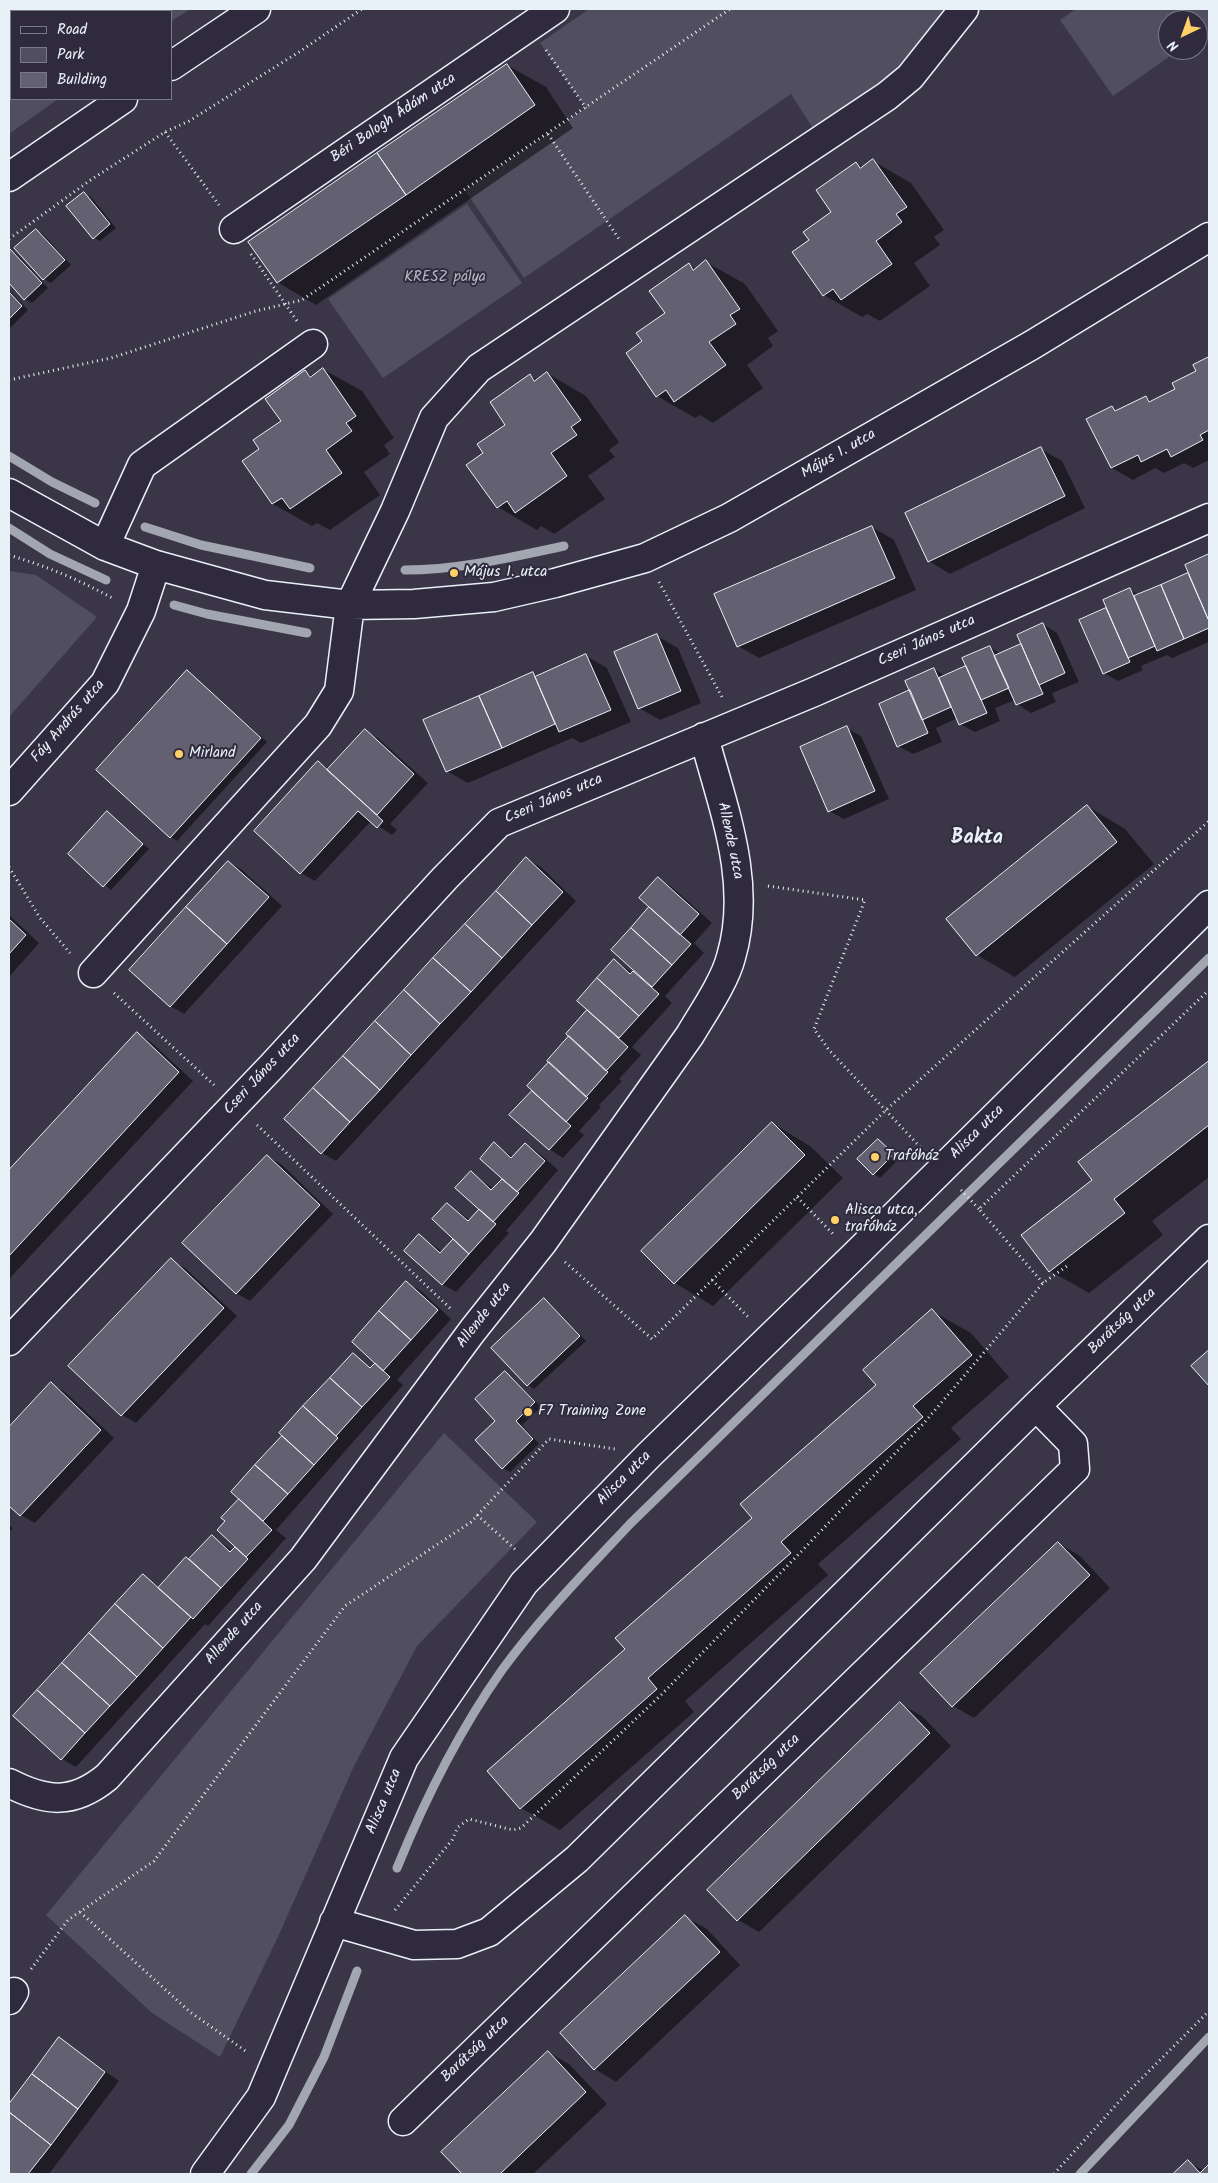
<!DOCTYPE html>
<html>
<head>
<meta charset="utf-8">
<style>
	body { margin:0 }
	#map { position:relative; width:1218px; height:2183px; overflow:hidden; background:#3a3648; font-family:Kalam,sans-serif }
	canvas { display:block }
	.frame { position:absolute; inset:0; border:10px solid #e8f1f8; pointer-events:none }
	.legend { position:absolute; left:10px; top:10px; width:162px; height:90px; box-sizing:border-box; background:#2f2a3d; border:1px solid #797a88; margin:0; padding:6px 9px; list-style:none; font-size:15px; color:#e8f1f8 }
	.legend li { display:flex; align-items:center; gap:10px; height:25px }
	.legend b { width:25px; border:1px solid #797a88 }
	.north { position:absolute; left:1158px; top:10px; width:50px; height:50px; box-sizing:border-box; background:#2f2a3d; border:1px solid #797a88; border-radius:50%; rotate:222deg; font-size:14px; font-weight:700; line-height:20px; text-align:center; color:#e8f1f8 }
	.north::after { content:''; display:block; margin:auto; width:18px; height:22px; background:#ffd166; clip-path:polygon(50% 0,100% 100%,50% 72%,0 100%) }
</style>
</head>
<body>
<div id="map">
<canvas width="1218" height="2183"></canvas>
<div class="frame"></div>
<ul class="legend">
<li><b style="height:6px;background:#2f2a3d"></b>Road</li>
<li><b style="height:14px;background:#504e5f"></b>Park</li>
<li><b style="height:14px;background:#636171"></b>Building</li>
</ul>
<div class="north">N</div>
</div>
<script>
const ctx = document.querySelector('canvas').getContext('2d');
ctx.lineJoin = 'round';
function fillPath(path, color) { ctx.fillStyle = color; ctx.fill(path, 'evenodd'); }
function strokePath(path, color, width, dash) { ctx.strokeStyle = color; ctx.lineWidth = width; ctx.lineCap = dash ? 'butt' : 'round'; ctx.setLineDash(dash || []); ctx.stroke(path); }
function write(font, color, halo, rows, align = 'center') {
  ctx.font = font + ' Kalam,sans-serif'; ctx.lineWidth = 4; ctx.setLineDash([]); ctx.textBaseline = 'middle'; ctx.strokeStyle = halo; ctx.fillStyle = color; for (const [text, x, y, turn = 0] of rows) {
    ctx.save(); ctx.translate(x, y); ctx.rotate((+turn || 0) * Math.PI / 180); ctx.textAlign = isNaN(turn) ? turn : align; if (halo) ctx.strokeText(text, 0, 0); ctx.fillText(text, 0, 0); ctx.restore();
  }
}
const green = new Path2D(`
	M 9,9 L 191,9 L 171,21 L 171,11 L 11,11 L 11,99 L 58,99 L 9,134 Z
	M 589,9 L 964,9 L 821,141 L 791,94 L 524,278 L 465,190 L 586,108 L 540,43 Z
	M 1076,9 L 1209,9 L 1209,29 L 1198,37 L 1198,20 L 1168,20 L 1168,50 L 1179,50 L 1113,96 L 1060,20 Z
	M 467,204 L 522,283 L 383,378 L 328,299 Z
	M 9,571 L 36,575 L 97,617 L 9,717 Z
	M 444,1433 L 537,1522 L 417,1646 L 354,1766 L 277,1939 L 220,2057 L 152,2013 L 46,1915 Z`);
const shadow = new Path2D(`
	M 507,65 L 546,87 L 573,128 L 316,305 L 277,282 Z
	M 873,161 L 911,183 L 944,230 L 934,237 L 940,245 L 914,263 L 930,286 L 880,321 L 867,314 L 862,317 L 824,295 L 811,241 L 833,212 L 856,163 L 863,167 Z
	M 84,194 L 91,197 L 116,228 L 100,241 L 94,238 Z
	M 36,230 L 43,234 L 71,265 L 51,283 L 44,279 L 16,248 Z
	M 10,251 L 17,254 L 48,288 L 32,303 L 25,299 L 9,281 Z
	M 706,262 L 745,284 L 778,331 L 768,338 L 773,346 L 747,365 L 763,388 L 713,423 L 700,415 L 695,418 L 657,396 L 644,342 L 666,313 L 689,265 L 696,269 Z
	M 9,290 L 28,310 L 9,329 Z
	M 1209,358 L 1209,460 L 1193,468 L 1184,463 L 1164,473 L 1155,468 L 1133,480 L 1112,468 L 1112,408 L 1118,411 L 1146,397 L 1153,402 L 1177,390 L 1198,372 L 1195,365 Z
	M 323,369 L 362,391 L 394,438 L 384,445 L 390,454 L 364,472 L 380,495 L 330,530 L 317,523 L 312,526 L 273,504 L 244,461 L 261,449 L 283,421 L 305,372 L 313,376 Z
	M 547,373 L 586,396 L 619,442 L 609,450 L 615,457 L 588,476 L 605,499 L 554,534 L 541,526 L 537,530 L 498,507 L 468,465 L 485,453 L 507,425 L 530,376 L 537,380 Z
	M 1041,449 L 1062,461 L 1085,508 L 950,574 L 929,561 Z
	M 872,527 L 894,540 L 916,590 L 759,658 L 738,646 Z
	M 1209,556 L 1209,642 L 1172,658 L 1167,655 L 1141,666 L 1143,670 L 1118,681 L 1104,673 L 1081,620 L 1108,609 L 1130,590 L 1140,595 L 1190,574 L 1186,566 Z
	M 1043,624 L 1057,633 L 1079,682 L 1052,693 L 1056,702 L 1031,713 L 1017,704 L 1015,700 L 995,708 L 1000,721 L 975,732 L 960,724 L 958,718 L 936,728 L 942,742 L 913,754 L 898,746 L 911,691 L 934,669 L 946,676 L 967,666 L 990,647 L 1001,654 L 1023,644 Z
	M 657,636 L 678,648 L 701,703 L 660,720 L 639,708 Z
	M 586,656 L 607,668 L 631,722 L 581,743 L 572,738 L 468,783 L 447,771 L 533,674 L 538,677 Z
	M 188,672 L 267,742 L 177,841 L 171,837 Z
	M 846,728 L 861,736 L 889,799 L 844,819 L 829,811 Z
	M 365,731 L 379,739 L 428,783 L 390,824 L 397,830 L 392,835 L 371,821 L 315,881 L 301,873 L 255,831 L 318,762 L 330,769 Z
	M 1087,806 L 1125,829 L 1154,864 L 1015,977 L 977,955 Z
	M 107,813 L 149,849 L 111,890 L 69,854 Z
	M 527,859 L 541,867 L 576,901 L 336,1161 L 322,1153 Z
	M 228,862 L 242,870 L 282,906 L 184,1014 L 170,1006 Z
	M 658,878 L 672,887 L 712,923 L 694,943 L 704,953 L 665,996 L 672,1003 L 632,1047 L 641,1055 L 619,1079 L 622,1081 L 599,1105 L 601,1107 L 579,1131 L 584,1135 L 563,1158 L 549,1149 L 511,1115 L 534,1090 L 550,1062 L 571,1036 L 568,1034 L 589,1010 L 615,961 L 633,973 L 635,971 Z
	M 9,915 L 39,943 L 9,977 Z
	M 137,1034 L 151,1042 L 193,1081 L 9,1279 L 9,1172 Z
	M 1209,1062 L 1209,1177 L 1152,1221 L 1163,1235 L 1089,1293 L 1050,1271 L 1094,1180 L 1080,1162 Z
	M 772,1123 L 810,1146 L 843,1178 L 713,1306 L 675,1283 L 643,1251 Z
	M 878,1140 L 899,1159 L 880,1178 L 874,1174 Z
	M 494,1144 L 514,1157 L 525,1144 L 539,1153 L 558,1170 L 506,1231 L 509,1233 L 456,1292 L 442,1284 L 419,1235 L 443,1252 L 455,1239 L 447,1204 L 470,1220 L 481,1209 L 471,1173 L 494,1189 L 503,1179 Z
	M 267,1156 L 281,1164 L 333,1214 L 250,1301 L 236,1293 Z
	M 171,1260 L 185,1268 L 237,1316 L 136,1423 L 122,1415 Z
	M 407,1283 L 421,1291 L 451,1319 L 397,1380 L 403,1385 L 276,1530 L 286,1538 L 208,1626 L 205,1624 L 76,1767 L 62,1759 L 15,1716 L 143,1576 L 160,1587 L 212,1536 L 233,1551 L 237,1547 L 227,1521 L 241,1499 L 233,1492 L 283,1436 L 280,1433 L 353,1355 L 372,1368 L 377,1363 Z
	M 544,1299 L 550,1303 L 586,1341 L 534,1389 L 528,1385 Z
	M 932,1311 L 971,1333 L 1009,1377 L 951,1428 L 961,1439 L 818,1564 L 828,1575 L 685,1701 L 694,1712 L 560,1830 L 521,1808 L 627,1650 L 878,1385 Z
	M 505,1373 L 512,1377 L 541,1407 L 522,1425 L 539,1444 L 510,1472 L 503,1468 L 477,1440 L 497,1421 Z
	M 51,1384 L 65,1392 L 114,1438 L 35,1523 L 21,1515 L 9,1504 L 9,1429 Z
	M 9,1525 L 13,1528 L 9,1532 Z
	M 1058,1543 L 1080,1556 L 1110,1588 L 974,1718 L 953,1706 Z
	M 900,1704 L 922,1716 L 951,1746 L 759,1932 L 738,1920 Z
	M 685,1917 L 707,1929 L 740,1965 L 616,2082 L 595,2069 Z
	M 59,2039 L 119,2081 L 49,2174 L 9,2174 L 9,2106 Z
	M 548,2052 L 569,2064 L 607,2104 L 533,2174 L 464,2174 L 443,2152 Z
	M 1188,2162 L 1204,2171 L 1209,2166 L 1209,2174 L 1175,2174 Z`);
const stream = new Path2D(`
	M 9,456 L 52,482 L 95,503
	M 145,527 L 201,545 L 310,568
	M 9,528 L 50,554 L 106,580
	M 405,570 C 459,570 512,557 564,546
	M 174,605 L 207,614 L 307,633
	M 397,1868 C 425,1799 459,1731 502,1670 C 540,1618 586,1571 630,1524 L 1209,958
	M 251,2174 L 289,2125 L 324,2057 L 357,1971
	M 1080,2174 L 1209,2037`);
const building = new Path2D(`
	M 507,64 L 535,105 L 406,195 L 377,153 Z
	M 377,153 L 406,195 L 277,283 L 248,242 Z
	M 873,159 L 907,207 L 896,214 L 902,222 L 876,241 L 892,264 L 841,300 L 833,289 L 823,296 L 792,252 L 809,240 L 803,232 L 831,212 L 816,190 L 856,162 L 860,168 Z
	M 84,192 L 110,224 L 93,239 L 66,206 Z
	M 36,229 L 65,260 L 43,280 L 14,248 Z
	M 10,249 L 42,283 L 24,300 L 9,283 Z
	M 706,260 L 740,309 L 730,315 L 736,324 L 709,342 L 726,365 L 674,402 L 666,390 L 656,397 L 626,353 L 642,341 L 636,333 L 665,313 L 649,291 L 689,263 L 693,270 Z
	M 9,292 L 22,306 L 9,319 Z
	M 1209,357 L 1209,430 L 1200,435 L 1203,440 L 1171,457 L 1167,449 L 1141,462 L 1138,455 L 1111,468 L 1086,419 L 1112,406 L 1115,411 L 1146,396 L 1149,402 L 1175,389 L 1172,383 L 1196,371 L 1193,365 Z
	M 323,368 L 356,416 L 346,423 L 352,431 L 326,450 L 342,473 L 290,509 L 282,498 L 272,504 L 242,461 L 259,449 L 253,440 L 281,421 L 265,399 L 305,370 L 310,377 Z
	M 547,372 L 581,420 L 571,427 L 577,435 L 551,453 L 567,476 L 515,513 L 507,501 L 497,508 L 466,465 L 483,453 L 477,444 L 505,425 L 490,402 L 530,374 L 534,381 Z
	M 1041,447 L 1065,496 L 928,562 L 905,513 Z
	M 872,526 L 895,578 L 737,647 L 714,594 Z
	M 1209,554 L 1209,619 L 1208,619 L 1185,565 Z
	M 1188,573 L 1209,621 L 1209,628 L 1184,639 L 1161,585 Z
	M 1161,585 L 1184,639 L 1157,651 L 1134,596 Z
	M 1130,588 L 1155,646 L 1128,658 L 1103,600 Z
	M 1106,608 L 1130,662 L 1103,674 L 1079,620 Z
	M 1043,623 L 1065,673 L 1039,685 L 1017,635 Z
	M 657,634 L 681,691 L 638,709 L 614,652 Z
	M 1021,644 L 1043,694 L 1016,705 L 994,656 Z
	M 990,646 L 1009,688 L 981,700 L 962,658 Z
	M 586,654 L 611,710 L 559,732 L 535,677 Z
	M 966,666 L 987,713 L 959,725 L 939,678 Z
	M 934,668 L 951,707 L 922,720 L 905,681 Z
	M 187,670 L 261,738 L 170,838 L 96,770 Z
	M 533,672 L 555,724 L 502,748 L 479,696 Z
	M 910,690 L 928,733 L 897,747 L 879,704 Z
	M 479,696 L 502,748 L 446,772 L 423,720 Z
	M 847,726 L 875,791 L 828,812 L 800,747 Z
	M 365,729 L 414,774 L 377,815 L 327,770 Z
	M 318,761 L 383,821 L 377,828 L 358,811 L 300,874 L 254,831 Z
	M 1087,805 L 1117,842 L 976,956 L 946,919 Z
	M 107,811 L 143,844 L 103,887 L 68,854 Z
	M 526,857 L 563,892 L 532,925 L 496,891 Z
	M 228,861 L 269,897 L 227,944 L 186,907 Z
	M 658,877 L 699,914 L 680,935 L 639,898 Z
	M 496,891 L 532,925 L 502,958 L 465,924 Z
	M 186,907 L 227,944 L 170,1007 L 129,970 Z
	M 649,907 L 691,944 L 672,965 L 631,928 Z
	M 9,919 L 26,935 L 9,954 Z
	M 465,924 L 502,958 L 471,992 L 433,958 Z
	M 631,928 L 672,965 L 652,987 L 611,950 Z
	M 433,958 L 471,992 L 440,1024 L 404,990 Z
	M 614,959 L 630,974 L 633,971 L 659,994 L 639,1016 L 597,978 Z
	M 597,978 L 639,1016 L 619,1038 L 577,1001 Z
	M 404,990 L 440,1024 L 411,1055 L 375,1021 Z
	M 587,1010 L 628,1047 L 606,1071 L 566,1034 Z
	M 375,1021 L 411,1055 L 380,1090 L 343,1056 Z
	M 137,1032 L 179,1072 L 9,1256 L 9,1170 Z
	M 569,1036 L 608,1072 L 586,1097 L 547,1061 Z
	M 343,1056 L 380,1090 L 350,1122 L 313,1088 Z
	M 1209,1061 L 1209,1125 L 1114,1199 L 1125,1213 L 1049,1272 L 1021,1235 L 1092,1180 L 1078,1162 Z
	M 549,1062 L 588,1098 L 566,1122 L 527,1086 Z
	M 313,1088 L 350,1122 L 321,1154 L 284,1119 Z
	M 532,1091 L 571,1126 L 549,1150 L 509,1115 Z
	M 772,1122 L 805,1155 L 674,1284 L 641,1251 Z
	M 878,1139 L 894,1154 L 873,1175 L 857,1159 Z
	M 494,1142 L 511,1158 L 525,1143 L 545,1161 L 517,1192 L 480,1159 Z
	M 267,1155 L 320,1205 L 236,1294 L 182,1243 Z
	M 471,1171 L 491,1190 L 502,1179 L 519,1193 L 493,1222 L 455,1188 Z
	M 447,1203 L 468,1221 L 479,1209 L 496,1224 L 469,1254 L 432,1219 Z
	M 419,1234 L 440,1253 L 453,1239 L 469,1254 L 442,1285 L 404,1251 Z
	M 171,1258 L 224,1308 L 121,1416 L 68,1366 Z
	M 406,1281 L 438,1310 L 411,1340 L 379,1311 Z
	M 544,1298 L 580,1336 L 527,1386 L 491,1348 Z
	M 932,1309 L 972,1355 L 913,1406 L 923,1417 L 781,1542 L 791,1553 L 648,1678 L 657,1689 L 520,1809 L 487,1771 L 625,1649 L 615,1638 L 752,1518 L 740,1504 L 876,1385 L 863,1370 Z
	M 379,1311 L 411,1340 L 383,1371 L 352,1342 Z
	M 1209,1350 L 1209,1386 L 1191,1366 Z
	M 353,1353 L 370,1368 L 375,1363 L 390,1377 L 362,1407 L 330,1378 Z
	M 505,1371 L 535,1402 L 516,1421 L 533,1439 L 502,1469 L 475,1440 L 495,1421 L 475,1399 Z
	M 330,1378 L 362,1407 L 336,1436 L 303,1406 Z
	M 51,1382 L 101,1430 L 20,1516 L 9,1506 L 9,1427 Z
	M 303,1406 L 338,1438 L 314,1465 L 279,1433 Z
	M 282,1436 L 314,1465 L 288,1494 L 255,1465 Z
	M 255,1465 L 288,1494 L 263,1521 L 231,1492 Z
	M 239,1499 L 272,1530 L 246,1557 L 217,1530 L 225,1521 L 221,1518 Z
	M 212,1535 L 230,1552 L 235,1547 L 248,1559 L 221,1588 L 189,1559 Z
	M 1058,1542 L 1090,1575 L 952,1707 L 920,1673 Z
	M 186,1557 L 221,1588 L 193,1619 L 158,1588 Z
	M 143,1574 L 191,1617 L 163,1648 L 115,1604 Z
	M 115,1604 L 163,1648 L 137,1677 L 89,1633 Z
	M 89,1633 L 137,1677 L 110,1706 L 62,1663 Z
	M 62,1663 L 110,1706 L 85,1733 L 37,1690 Z
	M 37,1690 L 85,1733 L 61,1760 L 13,1716 Z
	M 900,1702 L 930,1733 L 737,1921 L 707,1890 Z
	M 685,1915 L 720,1952 L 594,2070 L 560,2033 Z
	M 59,2037 L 105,2072 L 78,2109 L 32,2074 Z
	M 548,2051 L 586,2092 L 500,2174 L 462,2174 L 441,2152 Z
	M 32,2074 L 78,2109 L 51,2145 L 9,2112 L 9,2104 Z
	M 9,2112 L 51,2145 L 28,2174 L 9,2174 Z
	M 1188,2160 L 1200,2173 L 1209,2164 L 1209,2174 L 1173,2174 Z`);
const path = new Path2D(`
	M 126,11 L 130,9
	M 546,50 L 586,108
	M 9,95 L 11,93
	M 165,132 L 219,205
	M 548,134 L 619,239
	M 9,239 L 92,179 L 165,132 L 189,121 L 299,52 L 362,9
	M 251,254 L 297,321
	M 9,380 L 111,358 L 256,311 L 302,300 L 730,9
	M 9,555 C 46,566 80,580 114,599
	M 659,582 L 722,697
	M 9,867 L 40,918 L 70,953
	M 768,886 L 865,900 L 814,1029 L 829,1050 L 922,1149
	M 114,993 L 214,1085
	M 257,1125 L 452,1310
	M 961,1190 L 979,1209
	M 797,1197 L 835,1236
	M 565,1262 L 652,1339 L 886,1110 L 1209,821
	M 712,1280 L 748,1317
	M 1043,1283 L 979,1209 L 1209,990
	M 477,1515 L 516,1550
	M 395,1910 L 452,1840 L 458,1827 L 469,1819 L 513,1830 L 521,1828 L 662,1694 L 796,1557 L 924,1423 L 1043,1283 L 1070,1264
	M 80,1912 L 190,2012 L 247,2052
	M 31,1969 L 68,1920 L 154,1861 L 345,1606 L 471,1522 L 549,1439 L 615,1449
	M 1054,2174 L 1125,2095 L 1209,2011`);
const minor = new Path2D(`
	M 171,66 L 256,9
	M 9,177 L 123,99
	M 234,229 L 555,9
	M 9,493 L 105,546 L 156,565 L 265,595 L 350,605 L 414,604 L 494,597 L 555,583 L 645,558 L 729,518 L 1032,345 L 1209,237
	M 105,546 L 142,465 L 313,344
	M 9,791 L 105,683 L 141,611 L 156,565
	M 93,973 L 318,725 L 339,691 L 350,605 L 395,511 L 434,418 L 479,368 L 887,96 L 910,77 L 964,9
	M 9,1341 L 272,1066 L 445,878 L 499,823 L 814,692 L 1209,518
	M 9,1783 C 46,1802 73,1805 107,1777 L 303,1559 L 473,1330 L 543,1242 L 690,1035 C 703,1013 725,981 731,957 C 753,883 723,808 704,737
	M 334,1922 L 414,1945 L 457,1944 L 489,1932 L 577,1859 L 1036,1406 L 1209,1239
	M 9,2000 L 14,1992
	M 403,2121 L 1075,1469 L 1073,1444 L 1036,1406
	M 205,2174 L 261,2097 L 404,1758 L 524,1583 L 649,1455 L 854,1256 L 1209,905`);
const markers = [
	[454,573,5,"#ffd166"],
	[179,754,5,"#ffd166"],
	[875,1157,5,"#ffd166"],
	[835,1220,5,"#ffd166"],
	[528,1412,5,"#ffd166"]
];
const streetNames = [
	["Béri Balogh Ádám utca",394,119,-34],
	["Május 1. utca",839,455,-30],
	["Cseri János utca",927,642,-24],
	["Fáy András utca",69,722,-49],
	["Cseri János utca",554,800,-23],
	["Allende utca",729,841,78],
	["Cseri János utca",263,1075,-47],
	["Alisca utca",978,1133,-45],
	["Allende utca",485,1316,-52],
	["Barátság utca",1123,1322,-44],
	["Alisca utca",625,1479,-45],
	["Allende utca",235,1634,-48],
	["Barátság utca",767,1768,-44],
	["Alisca utca",385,1802,-67],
	["Barátság utca",476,2050,-44]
];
const parkNames = [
	["KRESZ pálya",445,278]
];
const poiNames = [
	["Május 1. utca",464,573],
	["Mirland",189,754],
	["Trafóház",885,1157],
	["Alisca utca,",845,1211],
	["trafóház",845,1228],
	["F7 Training Zone",538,1412]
];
const districtNames = [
	["Bakta",977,840]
];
fillPath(green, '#504e5f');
fillPath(shadow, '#0007');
strokePath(stream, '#a2a6b1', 9);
fillPath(building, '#636171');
strokePath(building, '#e8f1f8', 1);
strokePath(minor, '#e8f1f8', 31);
strokePath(path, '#e8f1f8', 3, [1, 4]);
strokePath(minor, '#2f2a3d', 28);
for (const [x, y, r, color] of markers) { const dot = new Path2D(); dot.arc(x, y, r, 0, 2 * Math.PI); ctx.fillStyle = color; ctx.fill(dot); strokePath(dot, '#2f2a3d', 2); }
write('15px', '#e8f1f8', '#2f2a3d', streetNames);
write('15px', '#b3b8c2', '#2f2a3d', parkNames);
write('15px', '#e8f1f8', '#2f2a3d', poiNames, 'left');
write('bold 20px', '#e8f1f8', '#2f2a3d', districtNames);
</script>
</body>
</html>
